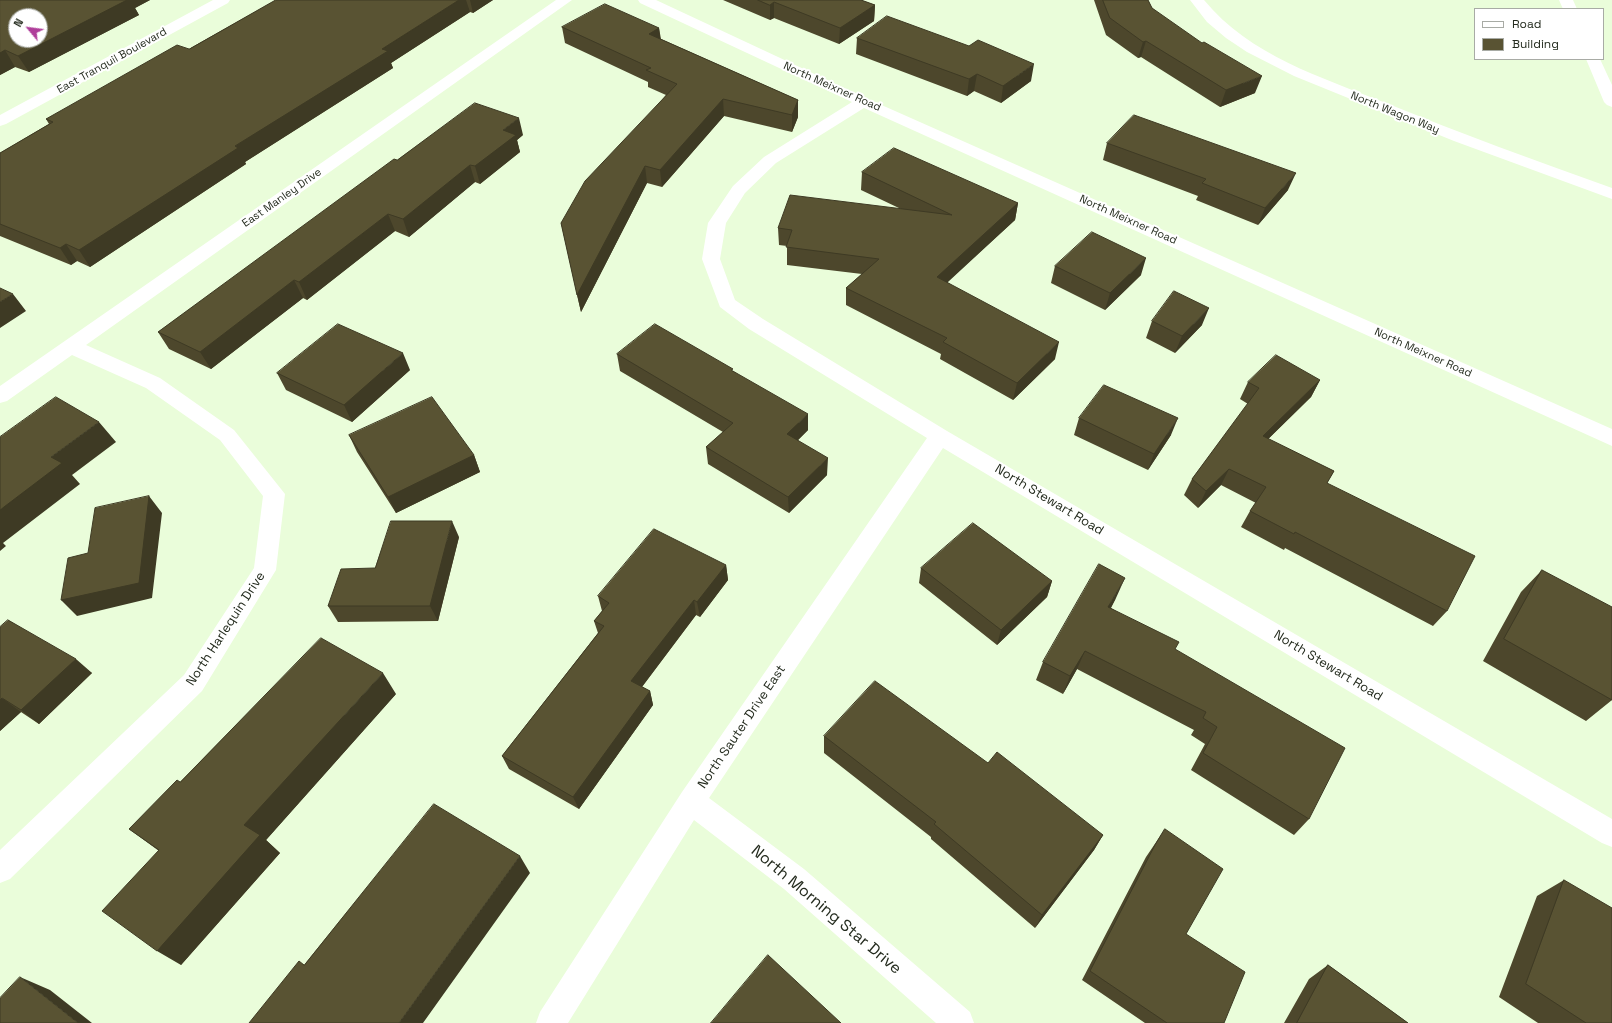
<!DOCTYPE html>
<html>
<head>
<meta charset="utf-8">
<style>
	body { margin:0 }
	#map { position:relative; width:1612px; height:1023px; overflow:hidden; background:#eafdda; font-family:"Space Grotesk",sans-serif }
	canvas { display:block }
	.legend { position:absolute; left:1474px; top:8px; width:130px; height:52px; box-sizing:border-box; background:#fff; border:1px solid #a8aba5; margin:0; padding:5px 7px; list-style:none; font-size:12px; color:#252c1f }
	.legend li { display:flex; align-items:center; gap:8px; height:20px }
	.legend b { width:20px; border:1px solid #a8aba5 }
	.north { position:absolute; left:8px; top:8px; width:40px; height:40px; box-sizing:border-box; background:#fff; border:1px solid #a8aba5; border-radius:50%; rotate:299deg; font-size:11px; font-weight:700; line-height:16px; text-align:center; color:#252c1f }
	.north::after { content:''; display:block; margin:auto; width:14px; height:18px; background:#af3e9a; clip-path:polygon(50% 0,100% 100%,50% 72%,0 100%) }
</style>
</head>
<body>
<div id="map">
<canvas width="1612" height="1023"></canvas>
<ul class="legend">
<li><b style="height:5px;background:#fff"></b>Road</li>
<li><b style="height:11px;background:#595333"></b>Building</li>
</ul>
<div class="north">N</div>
</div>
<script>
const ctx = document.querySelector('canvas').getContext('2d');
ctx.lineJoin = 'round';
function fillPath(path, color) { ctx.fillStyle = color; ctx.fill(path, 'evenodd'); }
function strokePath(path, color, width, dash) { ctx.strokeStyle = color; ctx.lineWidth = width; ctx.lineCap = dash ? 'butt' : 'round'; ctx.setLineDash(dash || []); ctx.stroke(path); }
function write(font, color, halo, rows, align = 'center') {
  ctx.font = font + ' "Space Grotesk",sans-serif'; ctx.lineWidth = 4; ctx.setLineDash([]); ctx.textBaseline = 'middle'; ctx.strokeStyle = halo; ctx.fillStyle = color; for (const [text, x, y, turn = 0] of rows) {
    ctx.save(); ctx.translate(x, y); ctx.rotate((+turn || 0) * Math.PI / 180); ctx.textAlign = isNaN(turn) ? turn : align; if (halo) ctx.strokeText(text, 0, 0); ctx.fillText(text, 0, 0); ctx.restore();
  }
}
const street = new Path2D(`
	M 213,0 L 230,0 L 228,3 L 6,124 L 0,126 L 0,115 Z
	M 556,0 L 572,0 L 86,345 L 160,378 L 234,430 L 285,494 L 276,570 L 202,691 L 10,879 L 0,883 L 0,850 L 184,675 L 254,568 L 263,496 L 220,440 L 146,388 L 72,355 L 7,401 L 0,403 L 0,386 Z
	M 638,0 L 656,0 L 868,99 L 1612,429 L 1612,446 L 864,108 L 776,163 L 745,193 L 726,223 L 720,259 L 735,300 L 763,319 L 947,431 L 1612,819 L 1612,847 L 1602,843 L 943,448 L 709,798 L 804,869 L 970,1012 L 974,1023 L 936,1023 L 784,889 L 694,820 L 568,1023 L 536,1023 L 540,1012 L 682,792 L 927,438 L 749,329 L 720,307 L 702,259 L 708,223 L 733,186 L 764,157 L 852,102 L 640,3 Z
	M 1190,0 L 1204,0 C 1250,56 1321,77 1386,103 C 1460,133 1536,161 1612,188 L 1612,199 L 1454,141 L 1294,76 L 1247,52 L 1226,38 L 1207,22 Z
	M 1559,0 L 1573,0 L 1577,9 L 1563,9 Z
	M 1586,59 L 1600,59 L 1612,85 L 1612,107 L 1607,105 L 1604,102 Z`);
const wall = new Path2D(`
	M 0,0 L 150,0 L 135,8 L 139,15 L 29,72 L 15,67 L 0,75 Z
	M 276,0 L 493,0 L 473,13 L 470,12 L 391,63 L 393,68 L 245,162 L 246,164 L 90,267 L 77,261 L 71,265 L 0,236 L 0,153 L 49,124 L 46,119 L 189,49 Z
	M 723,0 L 861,0 L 875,5 L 874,21 L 839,44 L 774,18 L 770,20 Z
	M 1094,0 L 1148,0 L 1152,8 L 1255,93 L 1220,107 L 1141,57 L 1138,58 L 1106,35 Z
	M 562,27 L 659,28 L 661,39 L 798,100 L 798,117 L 792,132 L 724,116 L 662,187 L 647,183 L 581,312 L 561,223 L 666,95 L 648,87 L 648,82 L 565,43 Z
	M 857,38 L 1031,81 L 1001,103 L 974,91 L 967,96 L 856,54 Z
	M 523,135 L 517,140 L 520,152 L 480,184 L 475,182 L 409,237 L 395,231 L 307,300 L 303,298 L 211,369 L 169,349 L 158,332 L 397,160 Z
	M 1107,143 L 1288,190 L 1258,225 L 1196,200 L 1198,196 L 1103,160 Z
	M 862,172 L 1018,203 L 1015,220 L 947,282 L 1055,359 L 1013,400 L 940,359 L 941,354 L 846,305 L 846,288 L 862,274 L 787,265 L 787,246 L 779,245 L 778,228 L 901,209 L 861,190 Z
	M 1055,266 L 1141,275 L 1105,310 L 1051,283 Z
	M 1152,321 L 1202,325 L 1175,353 L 1146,338 Z
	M 617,354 L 733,371 L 808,430 L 798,440 L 827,475 L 789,513 L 708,464 L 706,447 L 723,432 L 620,371 Z
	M 410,370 L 352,422 L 286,390 L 277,373 Z
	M 1320,380 L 1311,397 L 1268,439 L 1334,471 L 1327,483 L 1447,611 L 1433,626 L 1285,548 L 1284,550 L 1241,527 L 1250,511 L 1256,503 L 1221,485 L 1198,508 L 1184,495 L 1192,479 L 1248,404 L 1240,399 L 1248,382 Z
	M 1079,418 L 1171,435 L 1148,470 L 1074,435 Z
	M 349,435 L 474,455 L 480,472 L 396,513 L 357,452 Z
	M 459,537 L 438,621 L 338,622 L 328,606 L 375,568 Z
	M 726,565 L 728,580 L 700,617 L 696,615 L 642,687 L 650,691 L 653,705 L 579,809 L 509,769 L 502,756 L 598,633 L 594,621 L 602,611 L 598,596 Z
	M 921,568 L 1052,581 L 1047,597 L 997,645 L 919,583 Z
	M 1542,570 L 1612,700 L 1586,721 L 1483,661 L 1521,592 Z
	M 1116,598 L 1111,608 L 1175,649 L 1309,819 L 1294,835 L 1191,770 L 1205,744 L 1191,735 L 1194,730 L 1077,669 L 1063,694 L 1036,680 L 1043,662 Z
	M 8,620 L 92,673 L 39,724 L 21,712 L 0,731 Z
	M 396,694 L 266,840 L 280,853 L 181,965 L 159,851 L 129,829 L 180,782 Z
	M 824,736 L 988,763 L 1103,835 L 1094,850 L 1035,928 L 931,839 L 931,837 L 824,753 Z
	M 1165,829 L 1186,934 L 1224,1023 L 1145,1023 L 1082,980 L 1146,857 Z
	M 1564,880 L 1612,1023 L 1538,1023 L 1499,997 L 1537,896 Z
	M 1328,965 L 1408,1023 L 1284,1023 L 1309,979 Z`);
const shadedWall = new Path2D(`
	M 123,0 L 150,0 L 135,8 L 139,15 L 29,72 L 18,56 Z
	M 459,0 L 466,0 L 470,12 L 391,63 L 393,68 L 245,162 L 246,164 L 90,267 L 79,250 L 382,49 Z
	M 470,0 L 493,0 L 473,13 Z
	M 774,2 L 774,18 L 770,20 L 770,5 Z
	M 875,5 L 874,21 L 839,44 L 840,28 Z
	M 659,28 L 661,45 L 649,34 Z
	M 1146,41 L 1141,57 L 1138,58 L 1143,42 Z
	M 5,50 L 15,67 L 0,75 L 0,53 Z
	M 1034,64 L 1031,81 L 1001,103 L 1003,86 Z
	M 977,74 L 974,91 L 967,96 L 969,79 Z
	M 1262,76 L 1255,93 L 1220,107 L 1226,90 Z
	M 723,99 L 724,116 L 662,187 L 660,170 Z
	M 798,100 L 798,117 L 792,132 L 792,115 Z
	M 519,118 L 523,135 L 517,140 L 520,152 L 480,184 L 475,166 L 503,130 Z
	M 470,165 L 475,182 L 409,237 L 403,219 Z
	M 645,166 L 647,183 L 581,312 L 577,295 Z
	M 1296,173 L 1288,190 L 1258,225 L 1265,208 Z
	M 1018,203 L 1015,220 L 935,294 L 937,277 Z
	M 388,214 L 395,231 L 307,300 L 299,282 Z
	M 66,244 L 77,261 L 71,265 L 60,248 Z
	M 1146,258 L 1141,275 L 1105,310 L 1110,293 Z
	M 294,280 L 303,298 L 211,369 L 200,352 Z
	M 13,294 L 26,311 L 0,328 L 0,302 Z
	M 1209,308 L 1202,325 L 1175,353 L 1182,336 Z
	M 1059,342 L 1055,359 L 1013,400 L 1017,383 Z
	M 403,353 L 410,370 L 352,422 L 344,405 Z
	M 1320,380 L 1311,397 L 1254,453 L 1263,436 Z
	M 808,414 L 808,430 L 787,451 L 787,434 Z
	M 1178,418 L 1171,435 L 1148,470 L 1154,454 Z
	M 99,422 L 116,442 L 72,475 L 80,484 L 3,543 L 6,546 L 0,551 L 0,510 L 51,457 Z
	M 474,455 L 480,472 L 396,513 L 388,497 Z
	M 828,458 L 827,475 L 789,513 L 788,497 Z
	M 1229,469 L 1221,485 L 1198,508 L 1206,491 Z
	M 149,496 L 162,513 L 152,598 L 77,616 L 61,600 Z
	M 452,521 L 459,537 L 438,621 L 430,606 Z
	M 726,565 L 728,580 L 700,617 L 697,602 Z
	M 1125,578 L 1116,598 L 1100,627 L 1108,607 Z
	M 1052,581 L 1047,597 L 997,645 L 1001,630 Z
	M 694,600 L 696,615 L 635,696 L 631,681 Z
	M 1085,651 L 1077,669 L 1063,694 L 1070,676 Z
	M 76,659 L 92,673 L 39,724 L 21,710 Z
	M 383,673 L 396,694 L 266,840 L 280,853 L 181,965 L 157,951 L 244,825 Z
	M 650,691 L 653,705 L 579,809 L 573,797 Z
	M 2,698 L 21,712 L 0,731 L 0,700 Z
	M 1103,835 L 1094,850 L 1035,928 L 1042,915 Z
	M 520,856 L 530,873 L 423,1023 L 399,1023 Z
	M 20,977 L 50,990 L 92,1023 L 78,1023 Z`);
const building = new Path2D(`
	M 0,0 L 127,0 L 18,56 L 5,50 L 0,53 ZM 16,16 L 40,16 L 40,40 L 16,40 Z
	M 276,0 L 459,0 L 382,49 L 388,51 L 235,146 L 238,148 L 79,250 L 66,244 L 60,248 L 0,224 L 0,153 L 53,122 L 46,119 L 177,45 L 189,49 Z
	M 758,0 L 861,0 L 875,5 L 840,28 L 774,2 L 770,5 Z
	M 1103,0 L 1148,0 L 1152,8 L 1202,43 L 1204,42 L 1262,76 L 1226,90 L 1146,41 L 1143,42 L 1110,18 Z
	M 605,4 L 659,28 L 649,34 L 798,100 L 792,115 L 723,99 L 660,170 L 645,166 L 577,295 L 561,223 L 585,181 L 677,84 L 646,70 L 651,68 L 562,27 Z
	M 887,16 L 969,46 L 978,40 L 1034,64 L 1003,86 L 977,74 L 969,79 L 857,38 Z
	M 475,103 L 519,118 L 503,130 L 516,135 L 475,166 L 470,165 L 403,219 L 388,214 L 299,282 L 294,280 L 200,352 L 158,332 L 394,159 L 397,160 Z
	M 1134,115 L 1296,173 L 1265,208 L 1202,183 L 1206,179 L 1107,143 Z
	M 894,148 L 1018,203 L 937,277 L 1059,342 L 1017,383 L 943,342 L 947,338 L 846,288 L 879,259 L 786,247 L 792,230 L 778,228 L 790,195 L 952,215 L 862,172 Z
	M 1092,232 L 1146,258 L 1110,293 L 1055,266 Z
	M 0,288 L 13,294 L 0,302 Z
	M 1174,291 L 1209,308 L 1182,336 L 1152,321 Z
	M 338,324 L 403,353 L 344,405 L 277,373 Z
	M 655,324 L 733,369 L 731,370 L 808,414 L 787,434 L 828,458 L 788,497 L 706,447 L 733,423 L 617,354 Z
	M 1276,355 L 1320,380 L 1263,436 L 1334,471 L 1327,483 L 1475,556 L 1447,611 L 1295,532 L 1294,534 L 1250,511 L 1266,487 L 1229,469 L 1206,491 L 1192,479 L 1259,388 L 1248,382 Z
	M 1104,385 L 1178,418 L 1154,454 L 1079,418 Z
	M 56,397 L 99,422 L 51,457 L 62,463 L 0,510 L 0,437 Z
	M 432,397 L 474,455 L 388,497 L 349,435 Z
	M 149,496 L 139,583 L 61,600 L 68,558 L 88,553 L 95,508 Z
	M 391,521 L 452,521 L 430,606 L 328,606 L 341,569 L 375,568 Z
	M 973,523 L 1052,581 L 1001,630 L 921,568 Z
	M 654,529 L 726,565 L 697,602 L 694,600 L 631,681 L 650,691 L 573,797 L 502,756 L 604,626 L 594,621 L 609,603 L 598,596 Z
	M 1099,564 L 1125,578 L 1108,607 L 1179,642 L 1175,649 L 1345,748 L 1309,819 L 1203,753 L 1217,727 L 1203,718 L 1206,712 L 1085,651 L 1070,676 L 1043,662 Z
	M 1542,570 L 1612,607 L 1612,700 L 1504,639 Z
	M 8,620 L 76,659 L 21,710 L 2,698 L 0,700 L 0,627 Z
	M 321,638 L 383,673 L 244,825 L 260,835 L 157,951 L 102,911 L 159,850 L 129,829 L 177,780 L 180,782 Z
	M 875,681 L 988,763 L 997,752 L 1103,835 L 1042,915 L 934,824 L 936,822 L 824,736 Z
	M 434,804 L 520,856 L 399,1023 L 249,1023 L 299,961 L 304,965 Z
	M 1165,829 L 1223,869 L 1186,934 L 1245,972 L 1224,1023 L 1167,1023 L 1090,971 L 1155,845 Z
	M 1564,880 L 1612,908 L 1612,1023 L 1586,1023 L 1526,984 Z
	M 768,955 L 841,1023 L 711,1023 Z
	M 1328,965 L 1408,1023 L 1297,1023 Z
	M 20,977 L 78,1023 L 0,1023 L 0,998 Z`);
const farStreetnames = [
	["East Tranquil Boulevard",112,61,-29],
	["North Meixner Road",832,87,24],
	["North Wagon Way",1395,113,22],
	["East Manley Drive",282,198,-35],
	["North Meixner Road",1128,220,24],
	["North Meixner Road",1423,353,24]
];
const streetNames = [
	["North Stewart Road",1049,500,31],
	["North Harlequin Drive",226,629,-57],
	["North Stewart Road",1328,666,31],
	["North Sauter Drive East",742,727,-56]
];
const nearStreetnames = [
	["North Morning Star Drive",826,910,40]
];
fillPath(street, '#fff');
fillPath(wall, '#4d472c');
fillPath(shadedWall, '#3e3a24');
fillPath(building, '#595333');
strokePath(building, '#3e3a24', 1);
write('11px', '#252c1f', '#fff', farStreetnames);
write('13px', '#252c1f', '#fff', streetNames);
write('16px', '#252c1f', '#fff', nearStreetnames);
</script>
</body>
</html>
